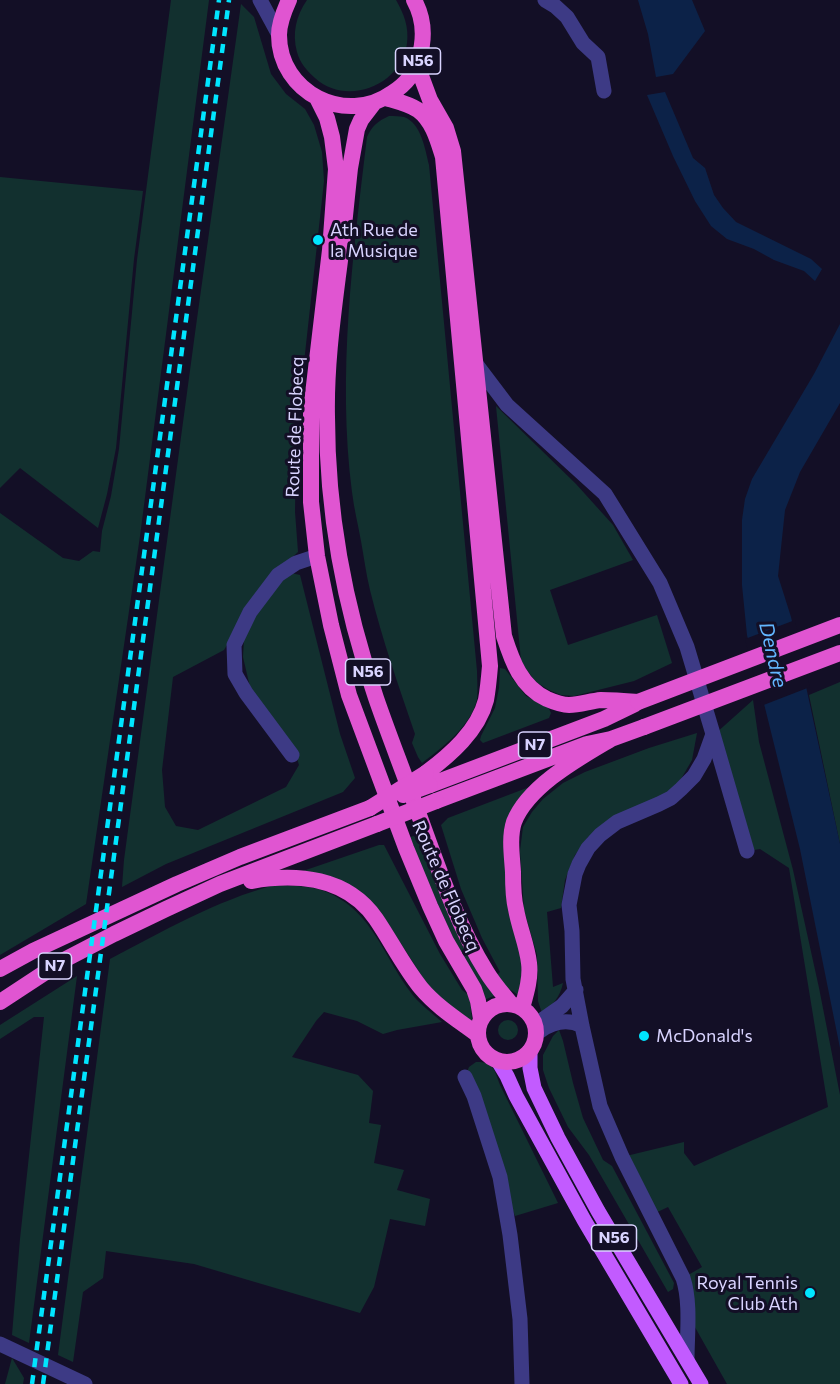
<!DOCTYPE html>
<html>
<head>
<meta charset="utf-8">
<style>
	body { margin:0 }
	canvas { display:block; background:#130f26 }
</style>
</head>
<body>
<canvas width="840" height="1384"></canvas>
<script>
const ctx = document.querySelector('canvas').getContext('2d');
ctx.lineJoin = 'round';
function fillPath(path, color) { ctx.fillStyle = color; ctx.fill(path, 'evenodd'); }
function strokePath(path, color, width, dash) { ctx.strokeStyle = color; ctx.lineWidth = width; ctx.lineCap = dash ? 'butt' : 'round'; ctx.setLineDash(dash || []); ctx.stroke(path); }
function write(font, color, halo, rows, align = 'center') {
  ctx.font = font + ' Commissioner,sans-serif'; ctx.lineWidth = 6; ctx.setLineDash([]); ctx.textBaseline = 'middle'; ctx.strokeStyle = halo; ctx.fillStyle = color; for (const [text, x, y, turn = 0] of rows) {
    ctx.save(); ctx.translate(x, y); ctx.rotate((+turn || 0) * Math.PI / 180); ctx.textAlign = isNaN(turn) ? turn : align; if (halo) ctx.strokeText(text, 0, 0); ctx.fillText(text, 0, 0); ctx.restore();
  }
}
const green = new Path2D(`
	M 171,0 L 209,0 L 140,536 L 86,904 L 0,955 L 0,513 L 63,558 L 79,561 L 93,551 L 100,552 L 102,531 L 111,496 L 119,449 L 137,260 Z
	M 307,0 L 396,0 C 404,14 409,27 407,43 C 402,85 347,107 315,78 C 307,71 300,63 297,52 C 292,33 296,16 307,0 Z
	M 241,4 L 254,17 L 271,74 L 286,94 L 305,109 L 314,125 L 322,152 L 324,181 L 296,435 L 295,512 L 298,552 L 276,572 L 241,622 L 224,650 L 173,677 L 162,770 L 165,807 L 176,826 L 198,830 L 286,787 L 299,765 L 294,749 L 250,687 L 243,657 L 244,639 L 255,612 L 276,585 L 291,573 L 300,575 L 340,734 L 355,778 L 343,792 L 166,864 L 122,887 L 124,860 L 196,326 Z
	M 389,116 C 394,116 399,116 404,117 C 421,123 425,149 429,165 L 477,671 C 477,680 478,690 477,699 C 472,725 442,748 422,763 L 418,757 L 412,743 L 415,734 C 399,687 382,639 370,590 C 366,574 364,557 361,541 C 358,525 354,508 352,492 C 337,374 353,254 367,137 C 372,126 378,121 389,116 Z
	M 0,177 L 143,191 L 134,259 L 116,448 L 107,494 L 98,528 L 20,468 L 0,488 Z
	M 496,406 L 576,484 L 613,525 L 633,560 L 550,590 L 568,645 L 657,615 L 672,663 L 634,681 L 574,696 L 561,695 L 549,690 L 536,682 L 526,669 L 521,660 Z
	M 500,668 L 505,669 L 526,696 L 548,707 L 551,713 L 549,718 L 483,743 L 480,740 L 481,736 L 495,708 L 499,688 Z
	M 840,682 L 840,844 L 809,695 Z
	M 753,700 L 759,742 L 793,870 L 819,988 L 840,1095 L 840,1384 L 727,1384 L 687,1313 L 683,1278 L 702,1267 L 668,1207 L 651,1215 L 622,1157 L 684,1142 L 684,1153 L 694,1166 L 828,1107 L 789,868 L 760,849 L 747,851 L 715,734 Z
	M 697,733 L 692,760 L 681,779 L 667,795 L 588,837 L 575,855 L 565,880 L 561,908 L 547,912 L 553,987 L 563,983 C 560,997 553,1005 542,1013 L 538,1001 L 537,955 L 524,910 L 520,851 L 523,827 L 532,812 L 543,799 L 563,783 L 585,772 L 649,748 Z
	M 532,786 L 516,807 L 524,956 L 520,996 L 506,987 L 496,976 L 500,972 L 482,938 L 461,889 L 441,825 L 448,818 Z
	M 421,833 L 496,995 L 484,1000 L 467,968 L 408,838 Z
	M 379,845 L 384,845 L 440,954 L 462,990 L 470,996 L 472,1021 L 436,998 L 380,911 L 303,871 Z
	M 274,885 C 291,886 308,885 324,891 C 376,911 384,963 418,1001 C 425,1008 434,1015 442,1022 L 397,1030 L 383,1034 L 357,1021 L 324,1012 L 316,1021 L 292,1057 L 358,1075 L 373,1091 L 369,1123 L 381,1125 L 374,1163 L 404,1170 L 397,1190 L 430,1199 L 425,1226 L 390,1219 L 374,1287 L 360,1313 L 194,1264 L 106,1251 L 103,1278 L 83,1292 L 73,1362 L 58,1355 L 110,959 C 163,931 216,901 274,885 Z
	M 77,976 L 29,1343 L 12,1335 L 20,1239 L 44,1017 L 34,1017 L 0,1039 L 0,1025 Z
	M498 1030a10 10 0 1 1 20 0a10 10 0 1 1-20 0Z
	M 559,1030 L 563,1041 L 573,1083 L 583,1118 L 603,1160 L 612,1166 L 674,1283 L 673,1289 L 668,1292 L 589,1155 L 568,1127 L 549,1088 L 543,1070 L 543,1055 L 553,1036 Z
	M 476,1062 C 494,1062 494,1069 500,1085 L 558,1203 L 515,1216 L 465,1077 L 469,1067 Z
	M 12,1358 L 24,1378 L 23,1384 L 5,1384 Z`);
const water = new Path2D(`
	M 638,0 L 692,0 L 705,31 L 673,74 L 656,77 L 648,34 Z
	M 665,92 L 693,158 L 705,168 L 714,195 L 723,208 L 736,222 L 811,259 L 822,269 L 815,281 L 804,271 L 774,260 L 754,249 L 727,239 L 711,226 L 695,201 L 673,156 L 647,95 Z
	M 840,324 L 840,403 L 800,472 L 785,510 L 778,576 L 791,617 L 840,844 L 840,1048 L 800,849 L 747,635 L 742,585 L 742,520 L 745,499 L 752,479 L 814,374 Z`);
const pier = new Path2D(`
	M 795,620 L 810,687 L 761,706 L 745,639 Z`);
const minor = new Path2D(`
	M 545,0 L 555,6 L 567,17 L 583,43 L 598,57 L 604,91
	M 476,364 L 507,405 L 605,494 L 660,583 L 687,647 L 713,734 L 704,759 L 694,776 L 681,789 L 671,798 L 659,804 L 617,822 L 600,835 L 588,848 L 579,864 L 575,874 L 569,905 L 572,931 L 573,979 L 582,1026 L 600,1106 L 622,1157 L 683,1278 C 691,1302 687,1335 687,1360
	M 713,734 L 747,851
	M 292,755 L 246,693 L 235,674 L 234,645 L 250,612 L 278,575 L 296,563 L 317,556
	M 535,1025 L 562,1006 L 576,990
	M 540,1031 C 553,1022 567,1018 582,1026
	M 465,1077 L 474,1096 L 500,1177 L 510,1235 L 520,1319 L 522,1384
	M 0,1344 L 85,1384`);
const tertiary = new Path2D(`
	M 260,0 L 279,35`);
const primary = new Path2D(`
	M 530,1050 L 530,1068 L 534,1088 L 558,1138 L 598,1211 L 701,1384
	M 498,1061 L 507,1076 L 516,1096 L 584,1220 L 681,1384`);
const trunk = new Path2D(`
	M 289,0 C 284,11 279,23 279,35 C 279,93 346,126 392,93 C 405,85 415,73 419,58 C 425,38 424,18 414,0
	M 417,65 L 430,100 L 446,128 L 453,151 L 504,636 C 512,661 521,687 547,699 C 554,702 561,705 569,705 C 580,705 590,701 601,700 C 613,700 626,701 638,702
	M 317,98 L 327,118 L 332,137 L 336,169 L 330,250 L 311,411 L 311,502 L 317,556 L 331,625 L 349,695 L 406,848 L 430,906 L 446,941 L 474,989 L 478,1001 L 481,1019
	M 386,98 C 396,101 409,104 418,110 C 433,121 438,141 443,157 L 490,666 C 489,678 488,689 486,700 C 478,731 450,755 426,773
	M 374,103 L 361,120 L 357,129 L 350,168 C 346,204 343,240 338,276 C 332,323 326,369 327,417 C 327,512 345,608 376,698 C 387,730 400,763 412,796 C 433,852 454,920 486,971 C 493,983 502,993 511,1004
	M 430,785 L 604,719 L 635,704
	M 436,801 L 587,744 L 611,739 L 644,727
	M 251,881 C 297,873 347,877 376,919 C 391,941 404,967 421,988 C 437,1007 458,1020 478,1035
	M 0,969 L 33,951 L 177,884 L 240,857 L 370,808
	M 0,1002 L 64,960 L 114,934 L 166,909 L 220,884 L 377,824
	M478 1033a29 29 0 1 1 58 0a29 29 0 1 1-58 0Z
	M 522,1008 C 526,994 531,978 529,963 C 527,945 519,927 516,909 C 513,897 513,884 513,872 C 512,856 509,837 514,822 C 528,786 579,758 611,739`);
const rail = new Path2D(`
	M 32,1384 L 219,0
	M 43,1384 L 229,0`);
const trunkBridge = new Path2D(`
	M 638,702 L 840,625
	M 644,727 L 840,653
	M 403,795 L 430,785
	M 370,808 L 426,773
	M 377,824 L 436,801`);
const markers = [
	[318,240,6,"#00e5ff"],
	[644,1036,6,"#00e5ff"],
	[810,1293,6,"#00e5ff"]
];
const shields = [
	[418,61,45],
	[368,672,45],
	[535,745,33],
	[55,966,33],
	[614,1238,45]
];
const shieldNames = [
	["N56",418,61],
	["N56",368,672],
	["N7",535,745],
	["N7",55,966],
	["N56",614,1238]
];
const poiNames = [
	["Ath Rue de",330,230],
	["la Musique",330,251],
	["McDonald's",656,1036],
	["Royal Tennis",798,1283,"right"],
	["Club Ath",798,1304,"right"]
];
const streetNames = [
	["Route de Flobecq",295,427,-88],
	["Route de Flobecq",446,886,66]
];
const waterNames = [
	["Dendre",773,655,77]
];
fillPath(green, '#12302f');
fillPath(water, '#0c2248');
fillPath(pier, '#130f26');
strokePath(minor, '#3d3a85', 15);
strokePath(tertiary, '#3d3a85', 15);
strokePath(primary, '#c25bff', 15);
strokePath(trunk, '#e055d1', 16);
strokePath(rail, '#00e5ff', 4.5, [9, 8]);
strokePath(trunkBridge, '#e055d1', 16);
for (const [x, y, r, color] of markers) { const dot = new Path2D(); dot.arc(x, y, r, 0, 2 * Math.PI); ctx.fillStyle = color; ctx.fill(dot); strokePath(dot, '#130f26', 2); }
for (const [x, y, w] of shields) { const box = new Path2D(); box.roundRect(x - w / 2, y - 13, w, 26, 4.5); ctx.fillStyle = '#130f26'; ctx.fill(box); strokePath(box, '#d9d4ff', 1.5); }
write('bold 16px', '#d9d4ff', null, shieldNames);
write('18px', '#d9d4ff', '#130f26', poiNames, 'left');
write('18px', '#d9d4ff', '#130f26', streetNames);
write('italic 20px', '#62b6ff', '#130f26', waterNames);
</script>
</body>
</html>
